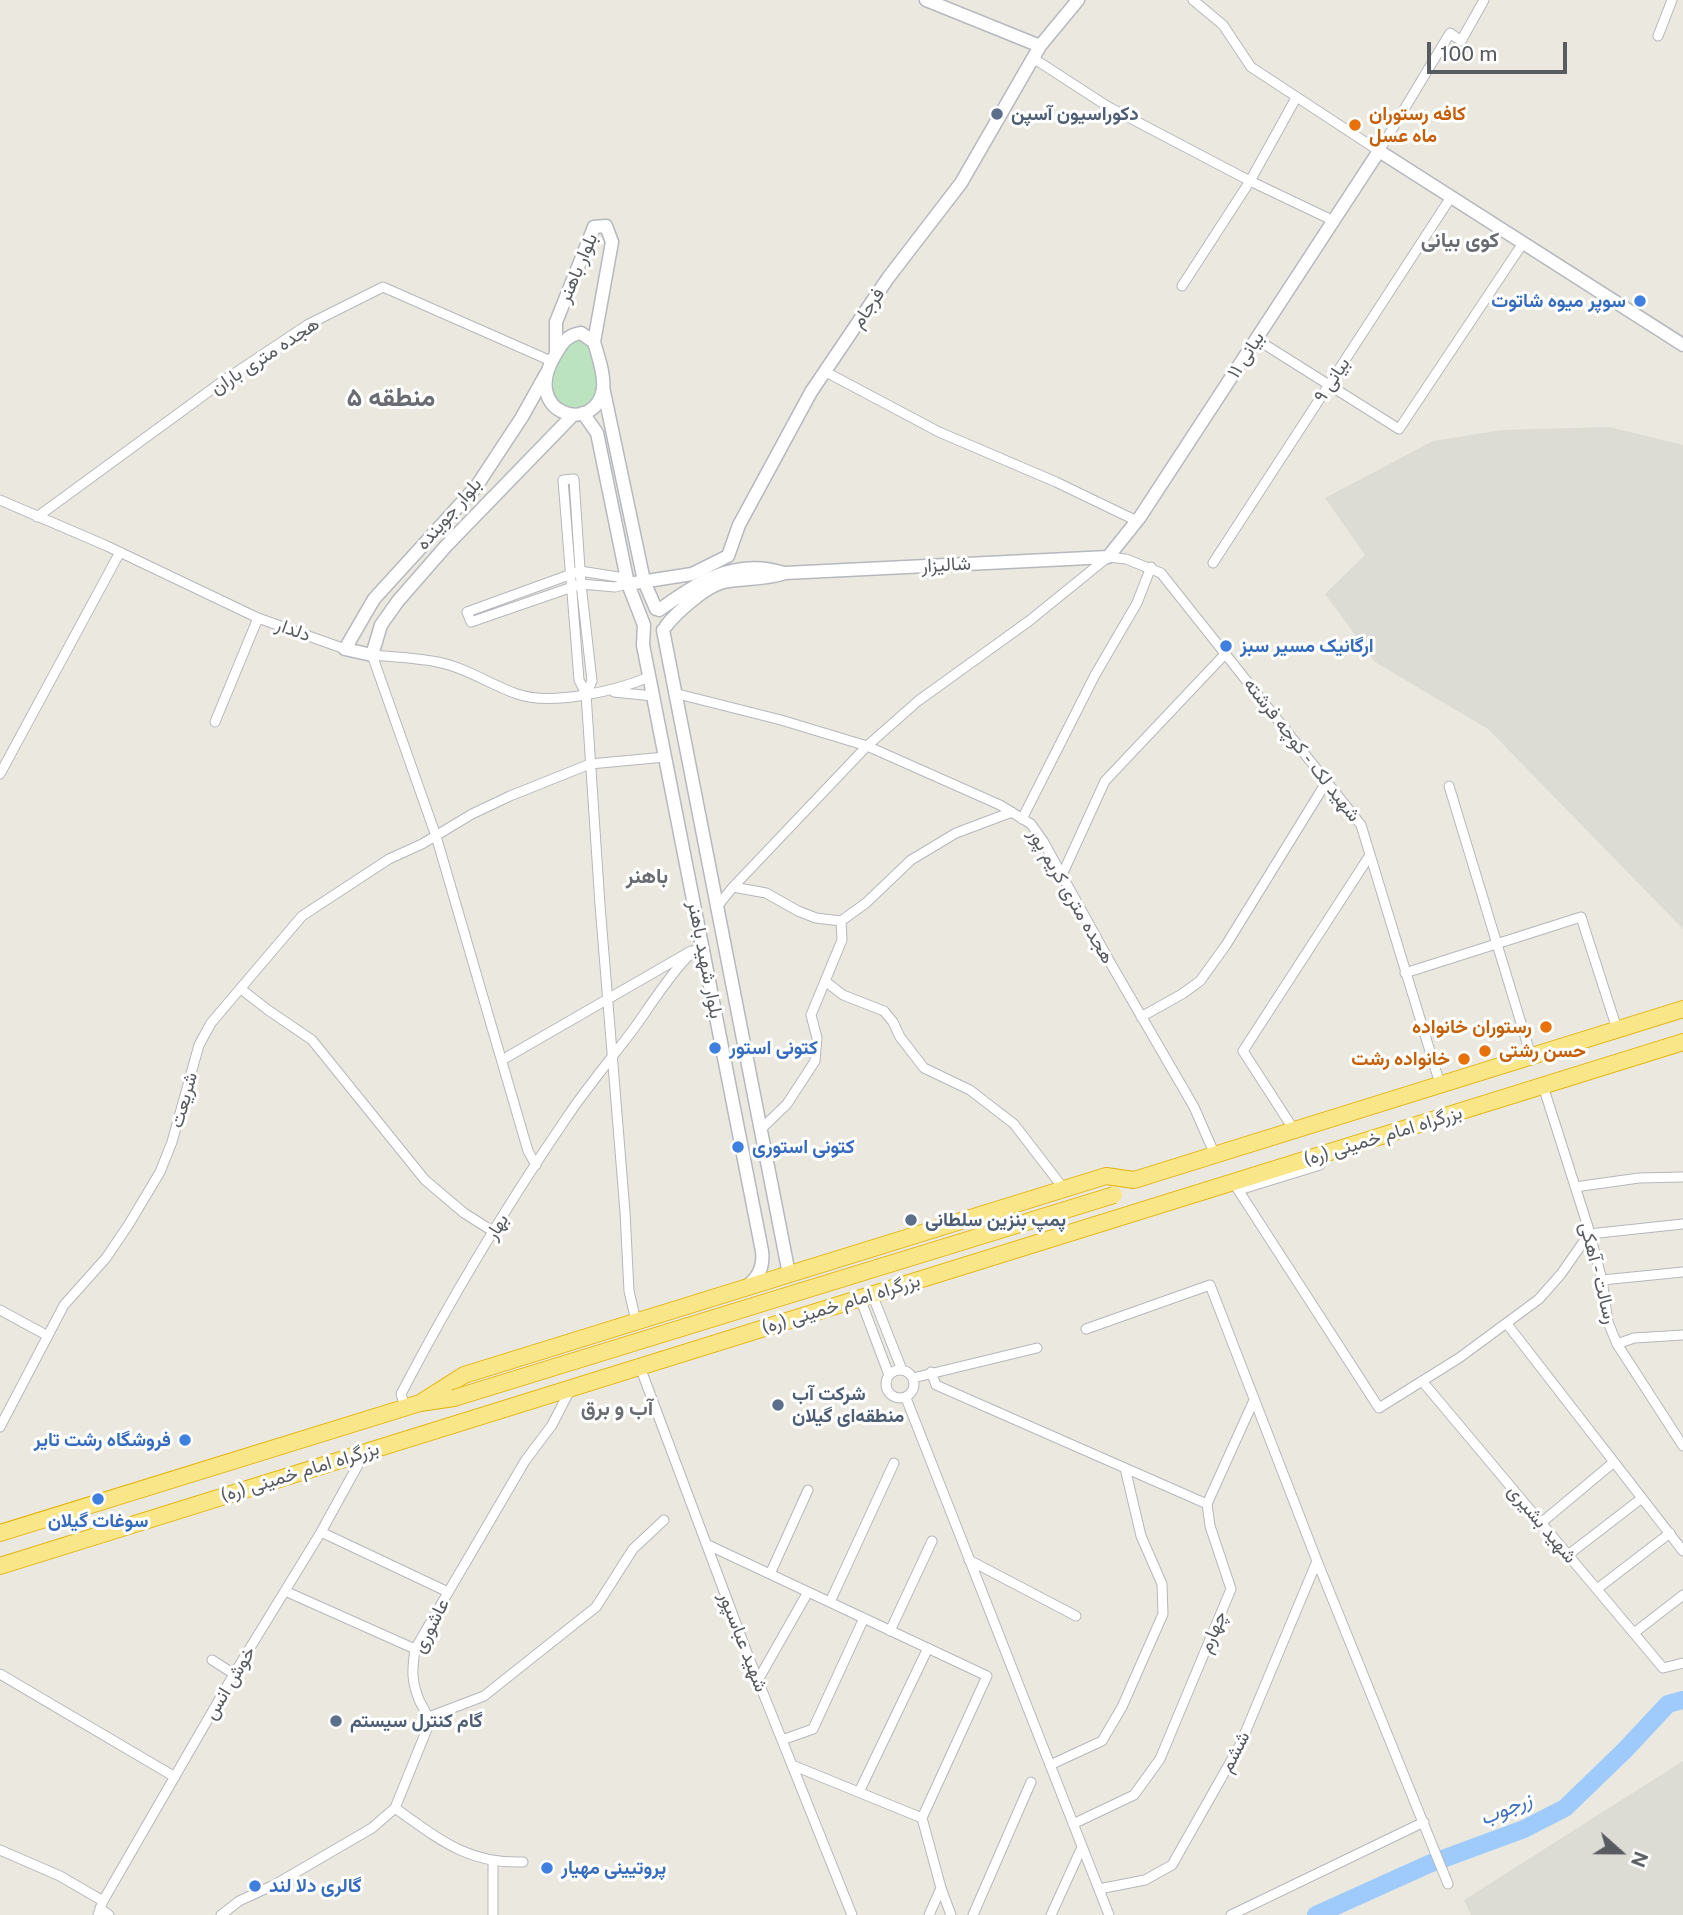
<!DOCTYPE html>
<html>
<head>
<meta charset="utf-8">
<style>
	body { margin:0 }
	#map { position:relative; width:1683px; height:1915px; overflow:hidden; background:#ebe9df; font-family:"Public Sans",sans-serif }
	canvas { display:block }
	.north { position:absolute; left:1585px; top:1817px; width:70px; height:70px; -webkit-text-stroke:5px #fff; paint-order:stroke; rotate:111deg; font-size:19px; font-weight:700; line-height:28px; text-align:center; color:#585b60 }
	.north::after { content:''; display:block; margin:auto; width:24px; height:32px; background:#585b60; clip-path:polygon(50% 0,100% 100%,50% 72%,0 100%) }
	.scale { position:absolute; left:1427px; top:42px; width:140px; height:32px; box-sizing:border-box; border:4px solid #585b60; border-top:0; padding-left:9px; font-size:21px; line-height:24px; white-space:nowrap; color:#585b60; -webkit-text-stroke:5px #fff; paint-order:stroke }
</style>
</head>
<body>
<div id="map">
<canvas width="1683" height="1915"></canvas>
<div class="north">N</div>
<div class="scale">100 m</div>
</div>
<script>
const ctx = document.querySelector('canvas').getContext('2d');
ctx.lineJoin = 'round';
function fillPath(path, color) { ctx.fillStyle = color; ctx.fill(path, 'evenodd'); }
function strokePath(path, color, width, dash) { ctx.strokeStyle = color; ctx.lineWidth = width; ctx.lineCap = dash ? 'butt' : 'round'; ctx.setLineDash(dash || []); ctx.stroke(path); }
function write(font, color, halo, rows, align = 'center') {
  ctx.font = font + ' "Public Sans",Vazirmatn,sans-serif'; ctx.lineWidth = 6; ctx.setLineDash([]); ctx.textBaseline = 'middle'; ctx.strokeStyle = halo; ctx.fillStyle = color; for (const [text, x, y, turn = 0] of rows) {
    ctx.save(); ctx.translate(x, y); ctx.rotate((+turn || 0) * Math.PI / 180); ctx.textAlign = isNaN(turn) ? turn : align; if (halo) ctx.strokeText(text, 0, 0); ctx.fillText(text, 0, 0); ctx.restore();
  }
}
const industrial = new Path2D(`
	M 1609,427 L 1683,445 L 1683,929 L 1488,729 L 1375,662 L 1325,594 L 1365,555 L 1325,498 L 1433,441 L 1502,430 Z
	M 1683,1761 L 1683,1915 L 1471,1915 L 1464,1900 Z`);
const green = new Path2D(`
	M 581,339 L 590,345 L 598,389 C 585,420 545,411 551,379 C 553,365 563,352 571,340 Z`);
const river = new Path2D(`
	M 1316,1915 L 1429,1864 L 1524,1829 L 1565,1808 L 1625,1750 L 1668,1704 L 1683,1700`);
const street = new Path2D(`
	M 1193,0 L 1223,25 L 1251,67 L 1379,151 L 1450,33 L 1461,41 L 1484,0
	M 1658,36 L 1672,0
	M 1033,58 L 1107,106 L 1250,181 L 1334,221
	M 1182,286 L 1250,181 L 1296,98
	M 1256,339 L 1399,429 L 1523,243
	M 824,371 L 939,432 L 1056,482 L 1137,521
	M 0,500 L 107,546 L 258,618 L 345,649
	M 37,517 L 223,381 L 307,325 L 383,287 L 551,361
	M 1213,563 L 1451,197
	M 580,571 L 618,577 L 628,584 L 615,587 L 581,584 L 471,622 L 467,612 Z
	M 614,692 L 653,696
	M 674,693 L 781,720 L 867,746 L 1000,805 L 1031,824 L 1043,841 L 1111,964 L 1194,1107 L 1215,1155
	M 586,694 L 579,680 L 563,480 L 574,479 L 581,584 L 592,681 L 586,694 L 600,905 L 625,1212 L 629,1291 L 636,1321
	M 215,722 L 258,618
	M 0,774 L 120,552
	M 1449,786 L 1531,1056
	M 1022,819 L 1095,675 L 1137,603 L 1151,567
	M 1062,875 L 1105,781 L 1226,653
	M 733,887 L 766,893 L 798,911 L 816,918 L 841,921 L 866,903 L 911,860 L 956,833 L 1012,812
	M 716,908 L 733,887 L 867,746 L 918,701 L 1029,621 L 1108,557 L 1126,559 L 1161,573 L 1361,825 L 1440,1084
	M 1405,973 L 1581,917 L 1617,1029
	M 825,981 L 843,995 L 884,1011 L 893,1022 L 900,1037 L 924,1068 L 970,1090 L 1014,1124 L 1064,1189
	M 241,989 L 268,1010 L 312,1040 L 425,1180 L 464,1213 L 494,1232
	M 1141,1017 L 1182,994 L 1200,981 L 1226,945 L 1327,781
	M 502,1060 L 691,951
	M 1543,1086 L 1588,1227 L 1602,1280 L 1608,1322 L 1617,1344 L 1683,1446
	M 760,1130 L 787,1104 L 815,1061 L 817,1038 L 811,1015 L 842,940 L 841,921
	M 1294,1130 L 1243,1051 L 1370,855
	M 536,1165 L 528,1151 L 436,836 L 372,655 C 394,657 416,658 437,662 C 465,667 491,685 517,694 C 551,706 616,691 649,677
	M 1233,1182 L 1379,1408 L 1459,1358 L 1539,1299 L 1561,1274 L 1589,1234 L 1683,1224
	M 1575,1187 L 1639,1178 L 1683,1177
	M 1239,1190 L 1320,1165
	M 1602,1280 L 1683,1272
	M 872,1294 L 902,1370
	M 860,1298 L 889,1375
	M 0,1310 L 48,1336
	M 1507,1324 L 1683,1551
	M 1086,1329 L 1210,1285 L 1317,1561 L 1448,1884
	M 1617,1344 L 1634,1338 L 1683,1335
	M 640,1367 L 749,1658 L 852,1915
	M886 1384a14 14 0 1 1 28 0a14 14 0 1 1-28 0Z
	M 931,1372 L 936,1385 L 1207,1504
	M 913,1378 L 1037,1348
	M 1422,1381 L 1663,1668 L 1683,1663
	M 906,1398 L 1109,1915
	M 405,1407 L 401,1394 C 450,1300 505,1208 565,1120 C 586,1088 612,1058 635,1027 C 651,1005 680,958 702,945
	M 0,1427 L 64,1305 L 106,1258 L 129,1224 L 160,1172 L 172,1142 L 199,1045 L 211,1023 L 302,916 L 389,859 L 422,844 L 472,814 L 510,796 L 590,764 L 665,757
	M 1541,1523 L 1614,1462
	M 321,1532 L 448,1592
	M 706,1544 L 987,1676 L 922,1818 L 941,1888 L 951,1915
	M 1568,1555 L 1642,1498
	M 969,1560 L 1076,1616
	M 770,1574 L 808,1490
	M 1597,1589 L 1670,1533
	M 285,1591 L 415,1649
	M 830,1602 L 894,1463
	M 890,1631 L 932,1541
	M 1634,1633 L 1683,1595
	M 212,1660 L 234,1674
	M 0,1674 L 175,1777
	M 758,1680 L 808,1592
	M 429,1717 L 484,1696 L 596,1607 L 633,1549 L 664,1520
	M 782,1740 L 813,1729 L 864,1618
	M 792,1765 L 922,1818
	M 1050,1765 L 1102,1741 L 1122,1707 L 1163,1614 L 1162,1584 L 1141,1536 L 1125,1468
	M 859,1792 L 928,1648
	M 395,1808 C 439,1839 467,1864 523,1862
	M 1073,1824 L 1134,1795 L 1160,1759 L 1231,1589 L 1210,1526 L 1207,1504 L 1254,1400
	M 0,1850 L 60,1876 L 103,1901
	M 493,1861 L 493,1915
	M 1099,1889 L 1145,1880 L 1172,1865 L 1240,1745 L 1317,1561
	M 100,1908 L 109,1915
	M 98,1915 L 103,1901 L 234,1674 L 321,1532 L 364,1454
	M 221,1915 L 239,1901 L 276,1884 L 372,1828 L 395,1808 L 429,1724 C 429,1715 424,1710 420,1702 C 411,1681 412,1670 415,1649 L 525,1461 L 552,1425 L 570,1390
	M 929,1915 L 941,1888
	M 973,1915 L 1031,1782
	M 1051,1915 L 1082,1847
	M 1231,1915 L 1424,1822`);
const secondary = new Path2D(`
	M 926,0 L 1040,46
	M 581,333 L 594,342 C 598,356 605,375 603,389 C 595,436 521,414 554,357 C 561,345 566,335 581,333 Z
	M 556,353 L 556,322 L 594,227 L 606,226 L 612,242 L 594,342
	M 546,374 L 522,417 L 476,487 L 374,599 L 345,649 L 372,655 L 381,625 L 398,601 L 446,546 L 573,415
	M 603,387 L 644,581 L 656,609
	M 583,413 L 597,433 L 628,584 L 644,625 L 643,645 L 762,1251 C 764,1267 758,1279 745,1287
	M 628,584 L 692,574 L 728,556 L 739,525 L 811,392 L 888,278 L 961,183 L 1040,46 L 1078,0
	M 659,610 C 697,583 735,557 784,573
	M 666,626 C 677,612 706,586 724,582 C 744,578 765,580 785,573 L 1108,557 L 1140,517 L 1379,151 L 1683,345
	M 663,630 L 789,1274`);
const highway = new Path2D(`
	M 420,1403 L 464,1375 L 1106,1176 L 1134,1180 L 1683,1009
	M 0,1533 L 420,1403 L 454,1398
	M 0,1566 L 1683,1042`);
const highwayBridge = new Path2D(`
	M 454,1398 L 1114,1195`);
const markers = [
	[997,114,7,"#5c6f8a"],
	[1355,125,7,"#e8710a"],
	[1640,301,7,"#3f7fe0"],
	[1226,646,7,"#3f7fe0"],
	[1546,1027,7,"#e8710a"],
	[715,1048,7,"#3f7fe0"],
	[1485,1051,7,"#e8710a"],
	[1464,1059,7,"#e8710a"],
	[738,1147,7,"#3f7fe0"],
	[911,1220,7,"#5c6f8a"],
	[778,1405,7,"#5c6f8a"],
	[185,1440,7,"#3f7fe0"],
	[98,1499,7,"#3f7fe0"],
	[336,1721,7,"#5c6f8a"],
	[547,1868,7,"#3f7fe0"],
	[255,1886,7,"#3f7fe0"]
];
const serviceNames = [
	["دکوراسیون آسپن",1011,114],
	["پمپ بنزین سلطانی",925,1220],
	["شرکت آب",792,1394],
	["منطقه‌ای گیلان",792,1416],
	["گام کنترل سیستم",350,1721]
];
const foodNames = [
	["کافه رستوران",1369,114],
	["ماه عسل",1369,136],
	["رستوران خانواده",1532,1027,"right"],
	["حسن رشتی",1499,1051],
	["خانواده رشت",1450,1059,"right"]
];
const streetNames = [
	["بلوار باهنر",578,268,-67],
	["فرجام",868,308,-56],
	["بیانی ۱۱",1246,355,-57],
	["هجده متری باران",265,356,-33],
	["بیانی ۹",1332,380,-57],
	["بلوار جوینده",449,514,-49],
	["شالیزار",946,565,-3],
	["دلدار",293,630,20],
	["شهید لک - کوچه فرشته",1302,750,52],
	["هجده متری کریم پور",1071,896,60],
	["بلوار شهید باهنر",705,960,79],
	["شریعت",184,1100,-74],
	["بزرگراه امام خمینی (ره)",1383,1136,-17],
	["بهار",497,1227,-58],
	["رسالت - آهکی",1598,1273,76],
	["بزرگراه امام خمینی (ره)",841,1304,-17],
	["بزرگراه امام خمینی (ره)",300,1472,-17],
	["شهید بشیری",1542,1524,50],
	["عاشوری",431,1626,-63],
	["چهارم",1213,1632,-67],
	["شهید عباسپور",743,1642,69],
	["خوش انس",230,1683,-59],
	["ششم",1235,1752,-63]
];
const shopNames = [
	["سوپر میوه شاتوت",1626,301,"right"],
	["ارگانیک مسیر سبز",1240,646],
	["کتونی استور",729,1048],
	["کتونی استوری",752,1147],
	["فروشگاه رشت تاير",171,1440,"right"],
	["سوغات گیلان",98,1521,"center"],
	["پروتیینی مهیار",561,1868],
	["گالری دلا لند",269,1886]
];
const neighbourhoodNames = [
	["کوی بیانی",1460,241],
	["باهنر",647,877],
	["آب و برق",617,1409]
];
const waterNames = [
	["زرجوب",1506,1809,-23]
];
const districtNames = [
	["منطقه ۵",391,398]
];
fillPath(industrial, '#dcdbd4');
fillPath(green, '#bce3bf');
strokePath(river, '#9ecbfc', 18);
strokePath(street, '#b5b7bc', 11);
strokePath(secondary, '#b5b8be', 15);
strokePath(highway, '#e3b107', 18);
strokePath(street, '#fff', 9);
strokePath(secondary, '#fff', 12);
strokePath(highway, '#f9e688', 16);
strokePath(highwayBridge, '#e3b107', 18, []);
strokePath(highwayBridge, '#f9e688', 16);
for (const [x, y, r, color] of markers) { const dot = new Path2D(); dot.arc(x, y, r, 0, 2 * Math.PI); ctx.fillStyle = color; ctx.fill(dot); strokePath(dot, '#fff', 2.5); }
write('bold 19px', '#4e5e75', '#fff', serviceNames, 'left');
write('bold 19px', '#c56008', '#fff', foodNames, 'left');
write('19px', '#585b60', '#fff', streetNames);
write('bold 19px', '#366cbe', '#fff', shopNames, 'left');
write('bold 21px', '#696d72', '#fff', neighbourhoodNames);
write('italic 21px', '#4374be', '#fff', waterNames);
write('bold 26px', '#696d72', '#fff', districtNames);
</script>
</body>
</html>
